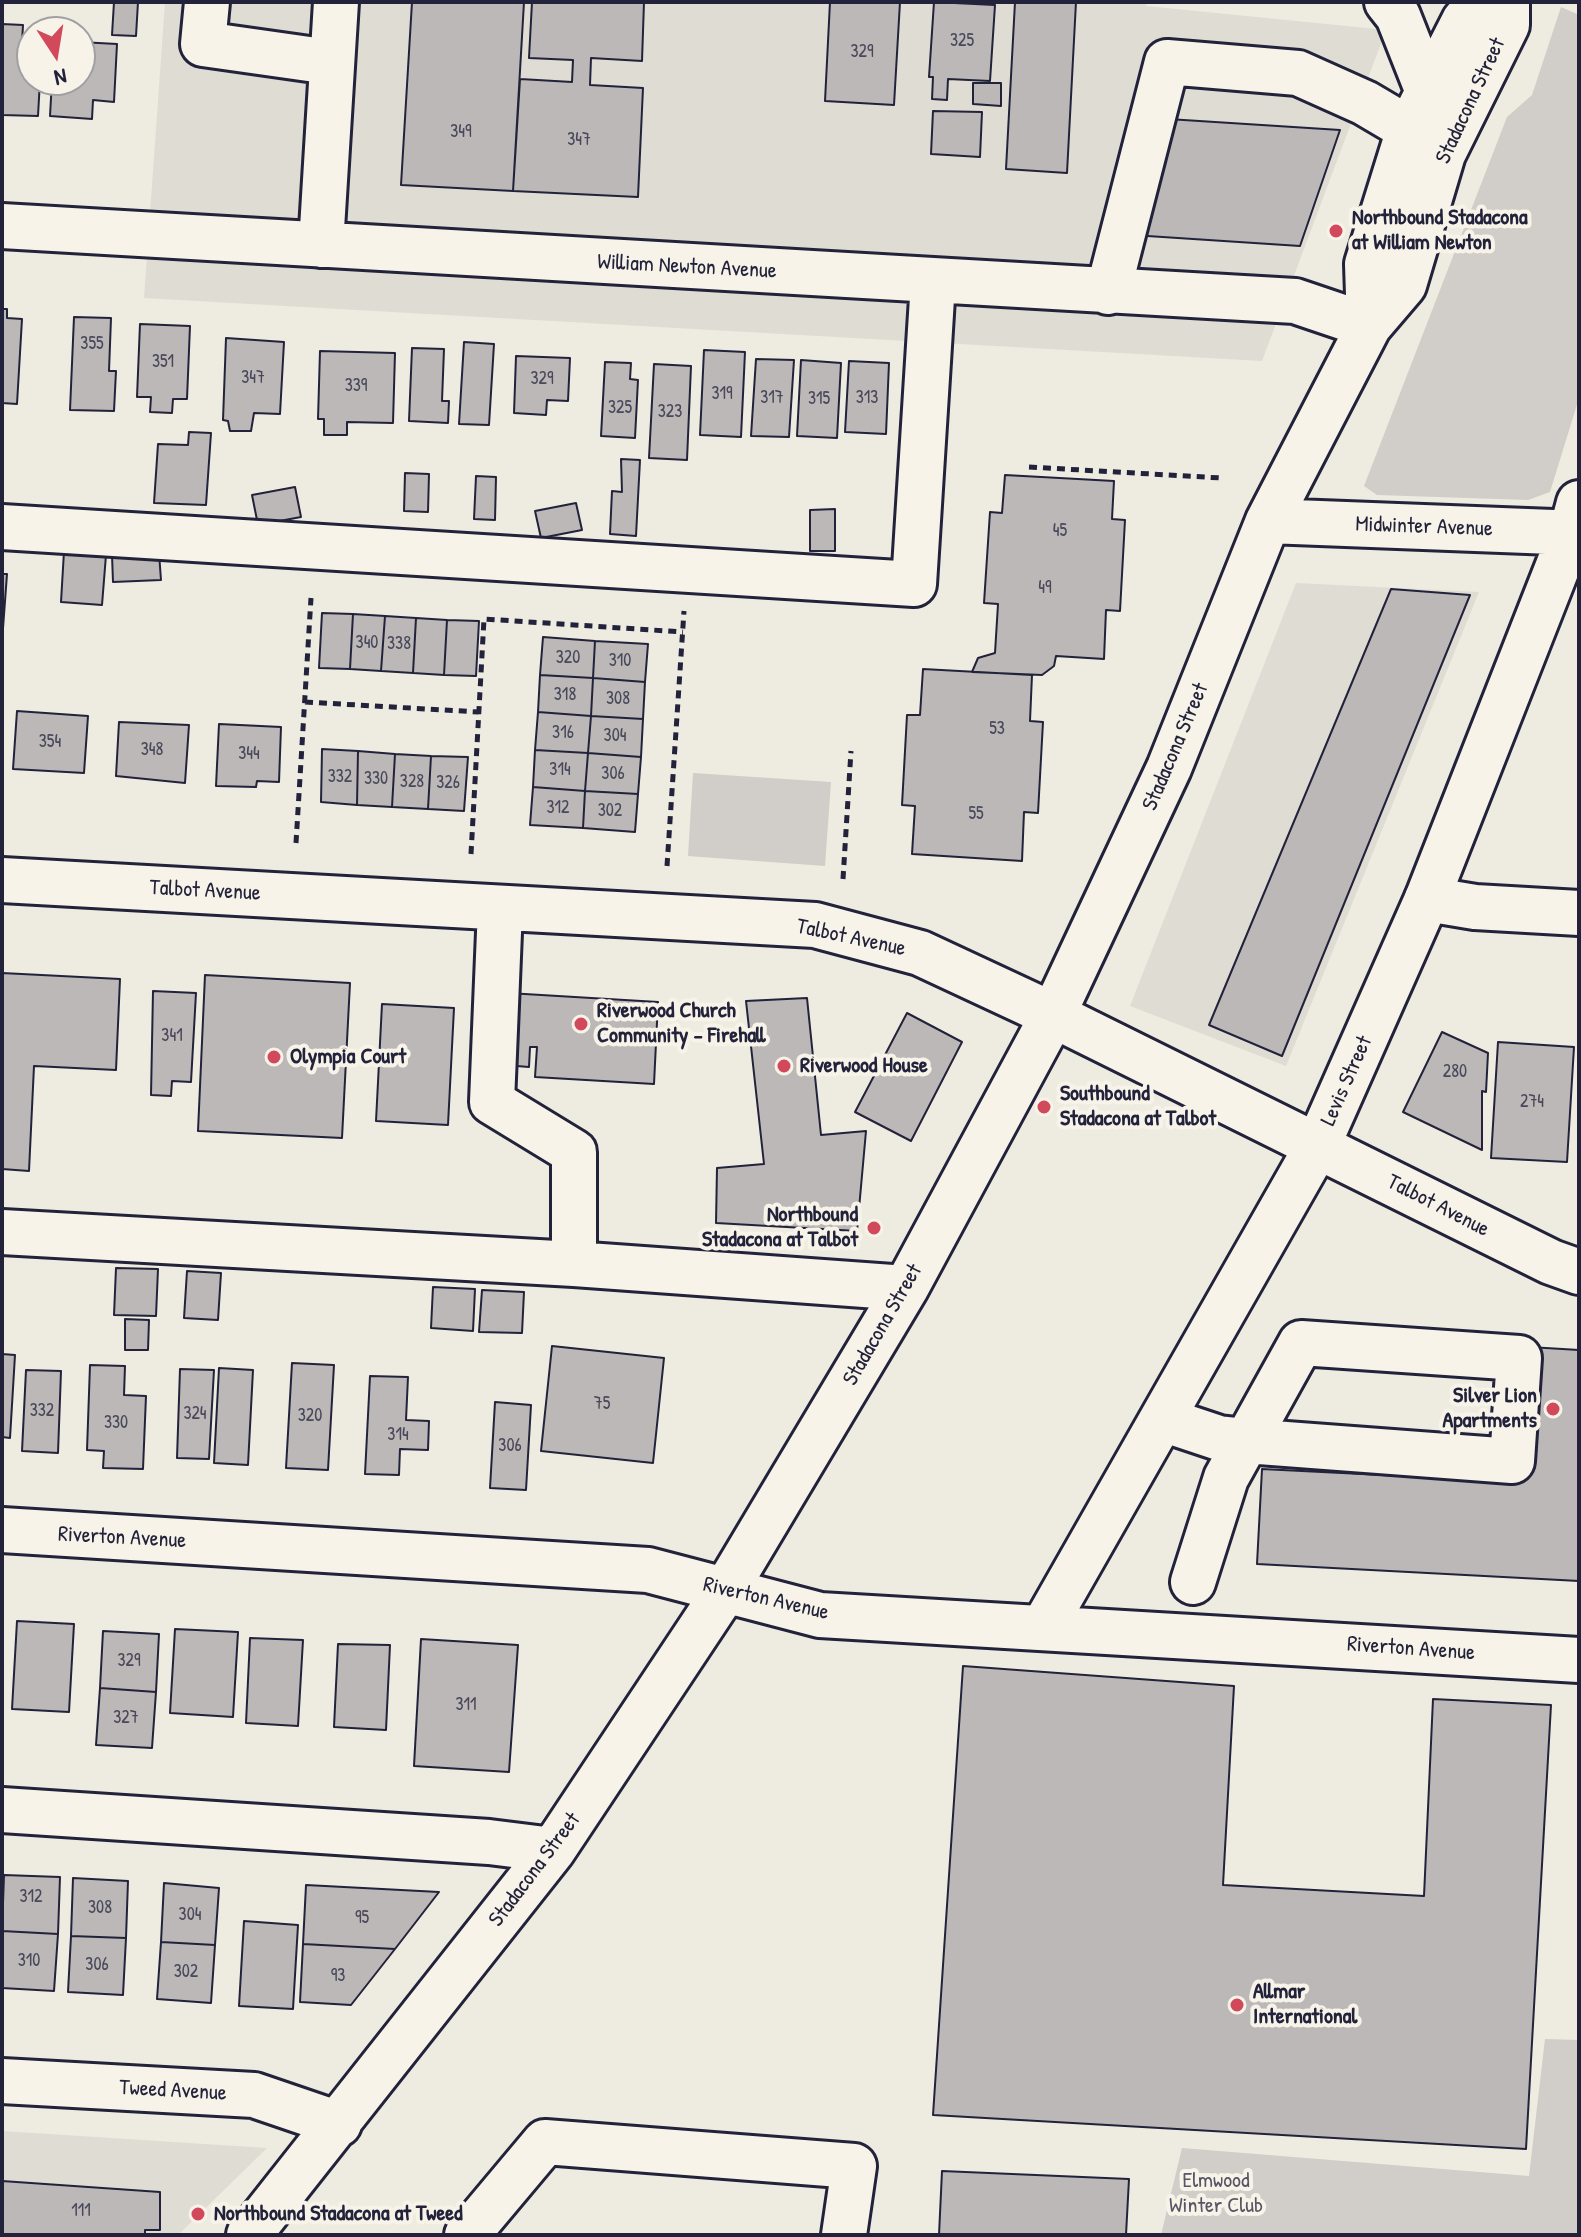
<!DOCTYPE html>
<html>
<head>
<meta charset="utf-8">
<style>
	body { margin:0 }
	#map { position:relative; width:1581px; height:2237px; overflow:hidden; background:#eeebe1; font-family:"Patrick Hand",sans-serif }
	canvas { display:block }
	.frame { position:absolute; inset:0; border:4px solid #22223b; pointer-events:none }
	.north { position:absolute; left:16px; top:16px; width:80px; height:80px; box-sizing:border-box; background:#f7f3e8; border:2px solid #a29fa3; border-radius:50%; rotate:168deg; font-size:22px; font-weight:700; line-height:32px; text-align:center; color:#22223b }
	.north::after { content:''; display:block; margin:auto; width:28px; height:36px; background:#d1495b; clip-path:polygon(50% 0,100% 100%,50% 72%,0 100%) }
</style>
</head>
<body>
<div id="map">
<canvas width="1581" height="2237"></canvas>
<div class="frame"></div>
<div class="north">N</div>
</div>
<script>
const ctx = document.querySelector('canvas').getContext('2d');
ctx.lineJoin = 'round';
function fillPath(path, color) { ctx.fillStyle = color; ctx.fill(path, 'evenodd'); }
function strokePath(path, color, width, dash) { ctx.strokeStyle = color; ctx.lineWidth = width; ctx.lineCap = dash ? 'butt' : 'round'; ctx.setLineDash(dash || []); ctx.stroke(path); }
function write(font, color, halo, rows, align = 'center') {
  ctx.font = font + ' "Patrick Hand",sans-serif'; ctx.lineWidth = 8; ctx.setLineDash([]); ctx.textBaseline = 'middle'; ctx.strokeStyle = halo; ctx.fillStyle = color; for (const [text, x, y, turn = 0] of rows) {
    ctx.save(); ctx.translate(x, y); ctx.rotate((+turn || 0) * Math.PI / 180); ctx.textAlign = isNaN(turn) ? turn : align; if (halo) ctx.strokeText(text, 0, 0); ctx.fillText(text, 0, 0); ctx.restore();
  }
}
const built = new Path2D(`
	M 165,2 L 1147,2 L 1146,6 L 1386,30 L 1262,361 L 144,298 Z
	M 1296,583 L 1479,592 L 1286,1066 L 1130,1006 Z
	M 2,2131 L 267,2148 L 178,2235 L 2,2235 Z`);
const green = new Path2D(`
	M 1561,7 L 1579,15 L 1579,398 L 1550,492 L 1528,500 L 1377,495 L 1364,486 L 1507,117 L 1532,95 Z
	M 693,773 L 831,782 L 825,866 L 688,856 Z
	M 1545,2039 L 1579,2040 L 1579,2235 L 1161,2235 L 1182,2148 L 1529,2176 Z`);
const building = new Path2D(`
	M 114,2 L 138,2 L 136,36 L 112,35 Z
	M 412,2 L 524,2 L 513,191 L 401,185 Z
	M 532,2 L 644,2 L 642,61 L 591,58 L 590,85 L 643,88 L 638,197 L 513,191 L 520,79 L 572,82 L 573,60 L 529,58 Z
	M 830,2 L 900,2 L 894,105 L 825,101 Z
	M 934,2 L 995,5 L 990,81 L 948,79 L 947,100 L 932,99 L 933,77 L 929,77 Z
	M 1015,2 L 1076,2 L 1067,173 L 1006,169 Z
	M 2,24 L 23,25 L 21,62 L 32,62 L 32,80 L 40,80 L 38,116 L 2,115 Z
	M 80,42 L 117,44 L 114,102 L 93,100 L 92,119 L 50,116 L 52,80 L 80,80 Z
	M 973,83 L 1001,83 L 1001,106 L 973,104 Z
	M 933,111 L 982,112 L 980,157 L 931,154 Z
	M 1168,119 L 1340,130 L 1300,246 L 1132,235 Z
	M 2,309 L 7,309 L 7,318 L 22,319 L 17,404 L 2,403 Z
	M 74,317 L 111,318 L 109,371 L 116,371 L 114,411 L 70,410 Z
	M 140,324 L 190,326 L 187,399 L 173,399 L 172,413 L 150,412 L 151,397 L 137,397 Z
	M 226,338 L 284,342 L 280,414 L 254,413 L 251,431 L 230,431 L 228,421 L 223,420 Z
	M 464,342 L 494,344 L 489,425 L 459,424 Z
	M 412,348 L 444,349 L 442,401 L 449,401 L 448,423 L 409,421 Z
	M 704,350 L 745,352 L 741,437 L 700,435 Z
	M 320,351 L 395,353 L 393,423 L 347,422 L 347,435 L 324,435 L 324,419 L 318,419 Z
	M 516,356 L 570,358 L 568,401 L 547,400 L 546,415 L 514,413 Z
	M 756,359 L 794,360 L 789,437 L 751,436 Z
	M 801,360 L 841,363 L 837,438 L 797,436 Z
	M 849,361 L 889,363 L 886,434 L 845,432 Z
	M 605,362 L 631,363 L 630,379 L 638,380 L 635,438 L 601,436 Z
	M 654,364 L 691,366 L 687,460 L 649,458 Z
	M 189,432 L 211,433 L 206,505 L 154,503 L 158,444 L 188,445 Z
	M 621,459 L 640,460 L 636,536 L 610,534 L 612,491 L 622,492 Z
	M 405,473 L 429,474 L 428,512 L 404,511 Z
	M 1005,475 L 1114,481 L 1112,519 L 1125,520 L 1120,611 L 1106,610 L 1104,659 L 1056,656 L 1054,666 L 1042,675 L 972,672 L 978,658 L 995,653 L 998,604 L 984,603 L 990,512 L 1002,513 Z
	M 476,476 L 496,477 L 495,520 L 474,519 Z
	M 295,487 L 301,517 L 258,525 L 252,495 Z
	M 576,503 L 582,530 L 541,538 L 535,511 Z
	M 835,509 L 835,551 L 810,551 L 810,510 Z
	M 64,551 L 106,555 L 102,605 L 61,602 Z
	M 159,553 L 161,580 L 113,582 L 112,555 Z
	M 2,574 L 7,574 L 2,642 Z
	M 1391,589 L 1470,595 L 1282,1056 L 1209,1025 Z
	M 322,613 L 353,614 L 350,669 L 319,668 Z
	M 353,614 L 385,616 L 381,671 L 350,669 Z
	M 385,616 L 416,618 L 413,673 L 381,671 Z
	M 416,618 L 447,620 L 444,675 L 413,673 Z
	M 447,620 L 479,621 L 476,676 L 444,675 Z
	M 543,637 L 595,641 L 593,678 L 540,675 Z
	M 595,641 L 648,644 L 645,682 L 593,678 Z
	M 923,669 L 1032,675 L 1030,721 L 1043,722 L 1038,813 L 1024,812 L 1022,861 L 912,854 L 915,806 L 902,805 L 907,715 L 920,715 Z
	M 540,675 L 593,678 L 591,716 L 538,712 Z
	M 593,678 L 645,682 L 643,719 L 591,716 Z
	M 17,711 L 88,716 L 84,773 L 13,769 Z
	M 538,712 L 591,716 L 588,753 L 535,750 Z
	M 591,716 L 643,719 L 641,757 L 588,753 Z
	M 119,722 L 189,725 L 185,783 L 116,776 Z
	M 219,724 L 281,727 L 279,782 L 257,781 L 256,787 L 216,786 Z
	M 322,749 L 358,751 L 357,805 L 321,802 Z
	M 535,750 L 588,753 L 585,791 L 533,787 Z
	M 358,751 L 395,754 L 392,807 L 357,805 Z
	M 588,753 L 641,757 L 638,794 L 585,791 Z
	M 395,754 L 431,756 L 428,809 L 392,807 Z
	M 431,756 L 468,757 L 464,811 L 428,809 Z
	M 533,787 L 585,791 L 583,828 L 530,825 Z
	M 585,791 L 638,794 L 635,832 L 583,828 Z
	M 2,973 L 120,979 L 116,1070 L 34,1066 L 29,1171 L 2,1169 Z
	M 205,975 L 350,983 L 342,1138 L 198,1131 Z
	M 153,991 L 196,993 L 191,1082 L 172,1081 L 171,1096 L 151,1095 Z
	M 508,993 L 658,1002 L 654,1084 L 535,1077 L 537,1047 L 530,1047 L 529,1067 L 504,1065 Z
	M 807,998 L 821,1135 L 866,1131 L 857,1231 L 716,1223 L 717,1168 L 764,1164 L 746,1001 Z
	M 382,1004 L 454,1008 L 448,1125 L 376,1121 Z
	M 907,1013 L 962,1042 L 911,1141 L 855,1112 Z
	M 1442,1032 L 1488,1053 L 1486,1092 L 1482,1091 L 1482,1150 L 1403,1112 Z
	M 1498,1042 L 1574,1047 L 1567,1162 L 1491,1158 Z
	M 116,1268 L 158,1269 L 156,1316 L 114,1315 Z
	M 187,1271 L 221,1273 L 218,1320 L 184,1318 Z
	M 433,1287 L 475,1289 L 473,1331 L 431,1328 Z
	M 482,1290 L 524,1292 L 522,1333 L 479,1332 Z
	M 125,1319 L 149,1320 L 148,1350 L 125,1350 Z
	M 552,1346 L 664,1358 L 653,1463 L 541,1451 Z
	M 1529,1347 L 1579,1350 L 1579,1581 L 1257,1564 L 1262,1469 L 1522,1482 Z
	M 2,1354 L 15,1355 L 10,1438 L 2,1437 Z
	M 292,1363 L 334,1365 L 328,1470 L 286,1468 Z
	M 90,1365 L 125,1366 L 124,1395 L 146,1396 L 143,1469 L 103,1468 L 104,1451 L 87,1450 Z
	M 219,1368 L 253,1370 L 248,1465 L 214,1463 Z
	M 180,1369 L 214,1370 L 209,1459 L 177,1458 Z
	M 26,1370 L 61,1371 L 58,1453 L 22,1451 Z
	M 370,1376 L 408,1377 L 406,1420 L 429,1421 L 428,1450 L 400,1449 L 399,1475 L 365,1474 Z
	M 495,1402 L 531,1405 L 526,1490 L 490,1488 Z
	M 17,1621 L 74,1624 L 69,1712 L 12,1709 Z
	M 175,1629 L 238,1632 L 233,1717 L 170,1713 Z
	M 103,1631 L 159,1634 L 156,1692 L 100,1688 Z
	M 250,1638 L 303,1640 L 298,1726 L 246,1723 Z
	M 421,1639 L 518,1645 L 509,1772 L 414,1766 Z
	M 338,1644 L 390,1645 L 386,1730 L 334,1727 Z
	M 963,1666 L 1234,1686 L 1223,1885 L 1424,1896 L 1433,1699 L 1551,1705 L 1526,2149 L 933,2115 Z
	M 100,1688 L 156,1692 L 152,1748 L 96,1745 Z
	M 4,1875 L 60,1877 L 58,1934 L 2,1931 Z
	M 73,1878 L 128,1881 L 126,1938 L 71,1936 Z
	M 164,1883 L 219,1888 L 215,1945 L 161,1942 Z
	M 306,1885 L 439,1892 L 395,1949 L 303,1944 Z
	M 244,1921 L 298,1925 L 293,2009 L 239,2006 Z
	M 2,1931 L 58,1934 L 54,1991 L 2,1988 Z
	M 71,1936 L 126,1938 L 123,1995 L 68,1992 Z
	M 161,1942 L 215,1945 L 211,2003 L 157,1999 Z
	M 303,1944 L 395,1949 L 351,2005 L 300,2002 Z
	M 942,2171 L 1129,2179 L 1126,2235 L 939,2235 Z
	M 2,2181 L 160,2192 L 160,2230 L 145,2230 L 145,2235 L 2,2235 Z`);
const path = new Path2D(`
	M 1029,467 L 1221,478
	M 305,702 L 479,712
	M 296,843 L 311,598
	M 471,854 L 484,619 L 683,632
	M 667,866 L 684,611
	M 843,879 L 851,751`);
const minor = new Path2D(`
	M 207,2 L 203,44 L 330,62
	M 2,226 L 1295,301 L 1369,326
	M 321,245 L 336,2
	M 1108,292 L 1167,62 L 1298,73 L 1365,103 L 1409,129
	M 2,527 L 914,584 L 933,282
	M 2,880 L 815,925 L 920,953 L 1053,1015 L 906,1288 L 725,1591 L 553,1850 L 249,2235
	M 1427,899 L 1475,907 L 1579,913
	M 500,908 L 492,1102 L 574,1152 L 574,1264
	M 2,1232 L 574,1264 L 906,1288
	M 1162,1419 L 1219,1438 L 1246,1441 L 1512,1461 L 1519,1358 L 1301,1343 L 1226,1478 L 1193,1582
	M 2,1530 L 648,1570 L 820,1615 L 1579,1660
	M 1044,1626 L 1318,1145
	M 2,1810 L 489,1842 L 553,1850
	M 2,2081 L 254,2095 L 339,2124
	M 467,2235 L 545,2142 L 854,2166 L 844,2235`);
const major = new Path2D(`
	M 1387,2 L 1398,16 L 1428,92
	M 1507,2 L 1507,25 L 1443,154 L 1404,285 L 1369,326 L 1268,521 L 1169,768 L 1053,1015 L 1551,1262 L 1579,1272
	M 1369,326 L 1367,264 L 1409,129 L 1464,21 L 1480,2
	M 1268,521 L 1579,533
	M 1318,1145 L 1427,899 L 1571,533 L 1579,503`);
const markers = [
	[1336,231,8,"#d1495b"],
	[581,1024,8,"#d1495b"],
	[274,1057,8,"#d1495b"],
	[784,1066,8,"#d1495b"],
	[1044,1107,8,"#d1495b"],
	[874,1228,8,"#d1495b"],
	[1553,1409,8,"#d1495b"],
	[1237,2005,8,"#d1495b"],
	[198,2214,8,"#d1495b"]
];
const numberNames = [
	["325",962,41],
	["329",862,52],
	["349",461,132],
	["347",579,140],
	["355",92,344],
	["351",163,362],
	["347",253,378],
	["329",542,379],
	["339",356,386],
	["319",722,394],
	["317",772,398],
	["313",867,398],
	["315",819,399],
	["325",620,408],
	["323",670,412],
	["45",1060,531],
	["49",1045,588],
	["340",367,643],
	["338",399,644],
	["320",568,658],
	["310",620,661],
	["318",565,695],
	["308",618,699],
	["53",997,729],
	["316",563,733],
	["304",615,736],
	["354",50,742],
	["348",152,750],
	["344",249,754],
	["314",560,770],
	["306",613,774],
	["332",340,777],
	["330",376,779],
	["328",412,782],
	["326",448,783],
	["312",558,808],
	["302",610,811],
	["55",976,814],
	["341",172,1036],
	["280",1455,1072],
	["274",1532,1102],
	["75",602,1404],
	["332",42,1411],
	["324",195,1414],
	["320",310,1416],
	["330",116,1423],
	["314",398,1435],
	["306",510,1446],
	["329",129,1661],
	["311",466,1705],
	["327",126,1718],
	["312",31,1897],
	["308",100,1908],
	["304",190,1915],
	["95",362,1918],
	["310",29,1961],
	["306",97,1965],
	["302",186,1972],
	["93",338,1976],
	["111",81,2211]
];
const streetNames = [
	["Stadacona Street",1471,101,-65],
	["William Newton Avenue",687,267,3],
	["Midwinter Avenue",1424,527,2],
	["Stadacona Street",1176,747,-67],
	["Talbot Avenue",205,891,3],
	["Talbot Avenue",851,938,12],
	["Levis Street",1347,1081,-66],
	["Talbot Avenue",1438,1206,27],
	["Stadacona Street",883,1325,-60],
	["Riverton Avenue",122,1538,3],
	["Riverton Avenue",766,1599,13],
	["Riverton Avenue",1411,1649,4],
	["Stadacona Street",535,1870,-53],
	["Tweed Avenue",173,2091,3]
];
const poiNames = [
	["Northbound Stadacona",1352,218],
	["at William Newton",1352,243],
	["Riverwood Church",597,1011],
	["Community – Firehall",597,1036],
	["Olympia Court",290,1057],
	["Riverwood House",800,1066],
	["Southbound",1060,1094],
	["Stadacona at Talbot",1060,1119],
	["Northbound",858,1215,"right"],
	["Stadacona at Talbot",858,1240,"right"],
	["Silver Lion",1537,1396,"right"],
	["Apartments",1537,1421,"right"],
	["Allmar",1253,1992],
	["International",1253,2017],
	["Northbound Stadacona at Tweed",214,2214]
];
const parkNames = [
	["Elmwood",1216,2181],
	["Winter Club",1216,2206]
];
fillPath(built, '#dfdcd4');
fillPath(green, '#d1cdc9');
fillPath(building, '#bbb8b7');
strokePath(building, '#22223b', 2);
strokePath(minor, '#22223b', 50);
strokePath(major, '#22223b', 50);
strokePath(path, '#22223b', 5, [8, 6]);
strokePath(minor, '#f7f3e8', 44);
strokePath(major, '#f7f3e8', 44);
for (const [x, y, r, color] of markers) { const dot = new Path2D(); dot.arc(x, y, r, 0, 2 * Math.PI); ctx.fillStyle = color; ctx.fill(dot); strokePath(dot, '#f7f3e8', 3); }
write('18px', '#48485a', null, numberNames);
write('22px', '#22223b', '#f7f3e8', streetNames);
write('bold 22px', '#22223b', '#f7f3e8', poiNames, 'left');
write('22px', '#575566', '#f7f3e8', parkNames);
</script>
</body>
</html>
